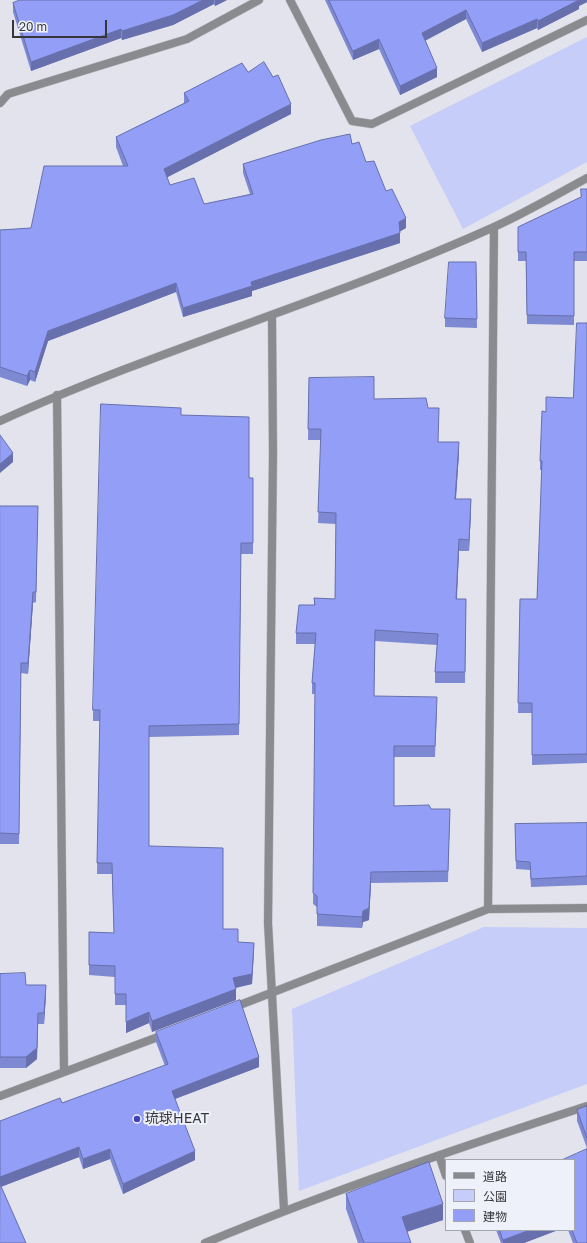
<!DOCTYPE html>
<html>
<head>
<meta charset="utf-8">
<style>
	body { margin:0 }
	#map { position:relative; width:587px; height:1243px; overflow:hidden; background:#e2e3ec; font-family:"Golos Text","Noto Sans JP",sans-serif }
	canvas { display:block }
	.legend { position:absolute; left:445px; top:1159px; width:130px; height:72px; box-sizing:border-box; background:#eff1fa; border:1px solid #a5a6ad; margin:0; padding:5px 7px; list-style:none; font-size:12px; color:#36363a }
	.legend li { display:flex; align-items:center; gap:8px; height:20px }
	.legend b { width:20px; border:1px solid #a5a6ad }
	.scale { position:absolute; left:12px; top:20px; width:95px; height:18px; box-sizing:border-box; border:2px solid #36363a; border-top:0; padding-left:5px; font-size:12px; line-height:14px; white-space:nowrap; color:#36363a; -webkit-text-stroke:3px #eff1fa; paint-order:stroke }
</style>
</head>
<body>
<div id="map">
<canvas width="587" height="1243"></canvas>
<ul class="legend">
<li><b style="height:5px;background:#8a8b8f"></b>道路</li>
<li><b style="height:11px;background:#c6cdf8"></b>公園</li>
<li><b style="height:11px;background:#939ff6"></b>建物</li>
</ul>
<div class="scale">20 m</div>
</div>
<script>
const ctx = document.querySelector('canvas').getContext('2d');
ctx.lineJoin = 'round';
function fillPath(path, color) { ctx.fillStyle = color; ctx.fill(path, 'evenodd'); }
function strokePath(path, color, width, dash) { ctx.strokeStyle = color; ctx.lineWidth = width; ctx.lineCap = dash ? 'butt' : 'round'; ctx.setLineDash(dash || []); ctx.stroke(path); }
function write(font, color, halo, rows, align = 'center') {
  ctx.font = font + ' "Golos Text","Noto Sans JP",sans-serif'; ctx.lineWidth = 4; ctx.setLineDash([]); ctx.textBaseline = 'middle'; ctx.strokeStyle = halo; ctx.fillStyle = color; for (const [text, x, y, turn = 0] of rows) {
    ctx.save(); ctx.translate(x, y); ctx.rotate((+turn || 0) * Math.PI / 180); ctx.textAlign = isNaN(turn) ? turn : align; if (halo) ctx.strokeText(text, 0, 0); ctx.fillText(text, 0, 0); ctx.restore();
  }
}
const green = new Path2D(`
	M 587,37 L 587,162 L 463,229 L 410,126 Z
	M 484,927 L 587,928 L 587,1084 L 299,1191 L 292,1009 Z`);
const street = new Path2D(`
	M 290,0 L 352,121 L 372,124 L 587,20
	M 0,103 L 8,94 L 187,39 L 259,0
	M 272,316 L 273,454 L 268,923 L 284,1210
	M 57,395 L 64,1072
	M 0,421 C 161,348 332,300 494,227 C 525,213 556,195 587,178
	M 488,909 L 494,227
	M 232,1008 L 488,909 L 587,908
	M 0,1096 L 166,1034
	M 439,1155 L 446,1176
	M 465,1230 L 470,1243
	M 205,1243 C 330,1191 458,1148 587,1106`);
const wall = new Path2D(`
	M 20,0 L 227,0 L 215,6 L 214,4 L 173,25 L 122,40 L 121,38 L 31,71 L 13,12 L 13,3 Z
	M 325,0 L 587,0 L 587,2 L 579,6 L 579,9 L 538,30 L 537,28 L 482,52 L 466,19 L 425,41 L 437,77 L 400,95 L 379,49 L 353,60 Z
	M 248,72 L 291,114 L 167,177 L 170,185 L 204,204 L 250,194 L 243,173 L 243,164 L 352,144 L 366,162 L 386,191 L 406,228 L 400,231 L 400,243 L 252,291 L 252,296 L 183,317 L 176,292 L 48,341 L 35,382 L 30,380 L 27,386 L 0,377 L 0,230 L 31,228 L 123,166 L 116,147 L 116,137 L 184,103 L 184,93 Z
	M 587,189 L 587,261 L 574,261 L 574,325 L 527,324 L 526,261 L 518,261 L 518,227 L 581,197 Z
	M 476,262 L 477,328 L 445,327 L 445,318 Z
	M 587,323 L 587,763 L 532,765 L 532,713 L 518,713 L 520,599 L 537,599 L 542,470 L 540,470 L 540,461 L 546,412 L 573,398 Z
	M 309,378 L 374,399 L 428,408 L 438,442 L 459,453 L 456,499 L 471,510 L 469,551 L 459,551 L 457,599 L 466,599 L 465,683 L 435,683 L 435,672 L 437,645 L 375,641 L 374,696 L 437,708 L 435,757 L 394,757 L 394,806 L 431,809 L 450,809 L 448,882 L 371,883 L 369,920 L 363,922 L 362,928 L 317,926 L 317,907 L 313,904 L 315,694 L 312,694 L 312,683 L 315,644 L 296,644 L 296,633 L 314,605 L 314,598 L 335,599 L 336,524 L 318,523 L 321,440 L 308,440 Z
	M 181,415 L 249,478 L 253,478 L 253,554 L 241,554 L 239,735 L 149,737 L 149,846 L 223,929 L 238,942 L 254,953 L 252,984 L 236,988 L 236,1000 L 152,1032 L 149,1023 L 126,1033 L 126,1005 L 115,1005 L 115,977 L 89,975 L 89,932 L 114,933 L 112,874 L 97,874 L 100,721 L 93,721 L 93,710 Z
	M 0,506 L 38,506 L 36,602 L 33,603 L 28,674 L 21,673 L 19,844 L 0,844 Z
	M 587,823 L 587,885 L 531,887 L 530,870 L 516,869 L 515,824 Z
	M 0,974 L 26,985 L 46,995 L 44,1024 L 38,1024 L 37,1059 L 26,1068 L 0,1068 Z
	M 156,1032 L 259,1067 L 175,1099 L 195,1160 L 123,1194 L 110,1159 L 83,1169 L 79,1157 L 1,1187 L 0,1243 L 0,1121 L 62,1103 L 165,1066 L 156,1042 Z
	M 587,1106 L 587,1148 L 577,1121 L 577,1110 Z
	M 346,1194 L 443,1220 L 407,1232 L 411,1243 L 358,1243 L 346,1209 Z
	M 496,1230 L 558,1230 L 524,1243 L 501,1243 Z
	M 568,1230 L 574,1230 L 587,1243 L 573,1243 Z`);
const shadedWall = new Path2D(`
	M 203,0 L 214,0 L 214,4 L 173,25 L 122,40 L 122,31 Z
	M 215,0 L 227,0 L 215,6 Z
	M 578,0 L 587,0 L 587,2 L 579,6 L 579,9 L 538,30 L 538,21 Z
	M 466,10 L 466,19 L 422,42 L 422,33 Z
	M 537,19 L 537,28 L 482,52 L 482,43 Z
	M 121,29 L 121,38 L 31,71 L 31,62 Z
	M 379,39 L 379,49 L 353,60 L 353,51 Z
	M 437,68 L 437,77 L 400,95 L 400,86 Z
	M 291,104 L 291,114 L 164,179 L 164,169 Z
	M 406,218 L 406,228 L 399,232 L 399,222 Z
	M 400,233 L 400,243 L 252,291 L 252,296 L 183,317 L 183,308 L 251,282 Z
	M 176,283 L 176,292 L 48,341 L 35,382 L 35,372 L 48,331 Z
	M 30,370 L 30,380 L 27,386 L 27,376 Z
	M 459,442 L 459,453 L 455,510 L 455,499 Z
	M 13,453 L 13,462 L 0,473 L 0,464 Z
	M 471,499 L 471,510 L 469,551 L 469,540 Z
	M 459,539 L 459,551 L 456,610 L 456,599 Z
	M 33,592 L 33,603 L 28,674 L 28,663 Z
	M 371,872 L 371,883 L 369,920 L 363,922 L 362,928 L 362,917 L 363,911 Z
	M 254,943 L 252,984 L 233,988 L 233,978 Z
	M 46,985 L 46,995 L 44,1024 L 44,1013 Z
	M 236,989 L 236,1000 L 152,1032 L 152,1021 Z
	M 149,1012 L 149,1023 L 126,1033 L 126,1022 Z
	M 38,1013 L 37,1059 L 26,1068 L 26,1057 Z
	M 259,1057 L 259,1067 L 172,1100 L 172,1091 Z
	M 79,1147 L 79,1157 L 0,1187 L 0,1177 Z
	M 110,1149 L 110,1159 L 83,1169 L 83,1159 Z
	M 195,1151 L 195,1160 L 123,1194 L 123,1184 Z
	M 443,1204 L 443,1220 L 402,1233 L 402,1217 Z
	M 530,1230 L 558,1230 L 524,1243 L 503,1243 L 503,1240 Z`);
const building = new Path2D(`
	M 20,0 L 203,0 L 173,15 L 122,31 L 121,29 L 31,62 L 13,3 Z
	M 329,0 L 579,0 L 538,21 L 537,19 L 482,43 L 466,10 L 422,33 L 437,68 L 400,86 L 379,39 L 353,51 Z
	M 264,62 L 273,77 L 278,75 L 291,104 L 164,169 L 170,185 L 194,178 L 204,204 L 253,194 L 243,164 L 321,140 L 350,134 L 352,144 L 359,142 L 366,162 L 374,161 L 386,191 L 392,189 L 406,218 L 399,222 L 400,233 L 251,282 L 252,286 L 183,308 L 176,283 L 48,331 L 35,372 L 30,370 L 27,376 L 0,367 L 0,230 L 31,228 L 44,166 L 128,166 L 116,137 L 189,101 L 184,93 L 242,63 L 248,72 Z
	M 581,189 L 587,189 L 587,252 L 574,252 L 574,316 L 527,315 L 526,252 L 518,252 L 518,227 L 581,197 Z
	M 449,262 L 476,262 L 477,319 L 445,318 Z
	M 577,323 L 587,323 L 587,754 L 532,755 L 532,703 L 518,703 L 520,599 L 537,599 L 542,461 L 540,461 L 542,411 L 546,412 L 546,397 L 573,398 Z
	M 374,377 L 374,399 L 426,398 L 428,408 L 439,408 L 438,442 L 459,442 L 455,499 L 471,499 L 469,540 L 459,539 L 456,599 L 466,599 L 465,672 L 435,672 L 438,634 L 375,630 L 374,696 L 437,697 L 435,746 L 394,746 L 394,806 L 429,805 L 431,809 L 450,809 L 448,871 L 371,872 L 369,908 L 363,911 L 362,917 L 317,914 L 317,896 L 313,893 L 315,683 L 312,683 L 316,633 L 296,633 L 299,605 L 315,605 L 314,598 L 335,599 L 336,513 L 318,512 L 321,429 L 308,429 L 309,378 Z
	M 101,404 L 181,408 L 181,415 L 249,417 L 249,478 L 253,478 L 253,543 L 241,543 L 239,724 L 149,726 L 149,846 L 223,848 L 223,929 L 238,929 L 238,942 L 254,943 L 252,974 L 233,978 L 236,989 L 152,1021 L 149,1012 L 126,1022 L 126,994 L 115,994 L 115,966 L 89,965 L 89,932 L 114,933 L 112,863 L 97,863 L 100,710 L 93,710 Z
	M 0,435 L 13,453 L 0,464 Z
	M 0,506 L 38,506 L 36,592 L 33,592 L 28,663 L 21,663 L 19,834 L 0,833 Z
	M 587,823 L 587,876 L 531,879 L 530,862 L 516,861 L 515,824 Z
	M 25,973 L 26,985 L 46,985 L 44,1013 L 38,1013 L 37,1048 L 26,1057 L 0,1057 L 0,974 Z
	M 240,1000 L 259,1057 L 172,1091 L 195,1151 L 123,1184 L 110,1149 L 83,1159 L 79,1147 L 0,1177 L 0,1121 L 60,1098 L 62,1103 L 168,1064 L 156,1032 Z
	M 587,1106 L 587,1138 L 577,1110 Z
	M 587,1149 L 587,1243 L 577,1243 L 572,1230 L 574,1230 L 574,1160 L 562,1160 Z
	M 429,1162 L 443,1204 L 402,1217 L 411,1243 L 364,1243 L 346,1194 Z
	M 0,1184 L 26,1243 L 0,1243 Z
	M 500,1230 L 530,1230 L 503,1240 Z`);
const markers = [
	[137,1119,4,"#4241b6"]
];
const poiNames = [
	["琉球HEAT",145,1119]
];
fillPath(green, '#c6cdf8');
strokePath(street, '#c0c0c8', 9);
strokePath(street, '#8a8b8f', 8);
fillPath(wall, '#7e89d4');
fillPath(shadedWall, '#676fac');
fillPath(building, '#939ff6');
strokePath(building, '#676fac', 1);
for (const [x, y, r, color] of markers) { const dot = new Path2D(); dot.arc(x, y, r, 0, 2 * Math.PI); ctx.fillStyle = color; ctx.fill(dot); strokePath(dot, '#eff1fa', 1.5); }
write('14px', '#36363a', '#eff1fa', poiNames, 'left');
</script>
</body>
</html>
